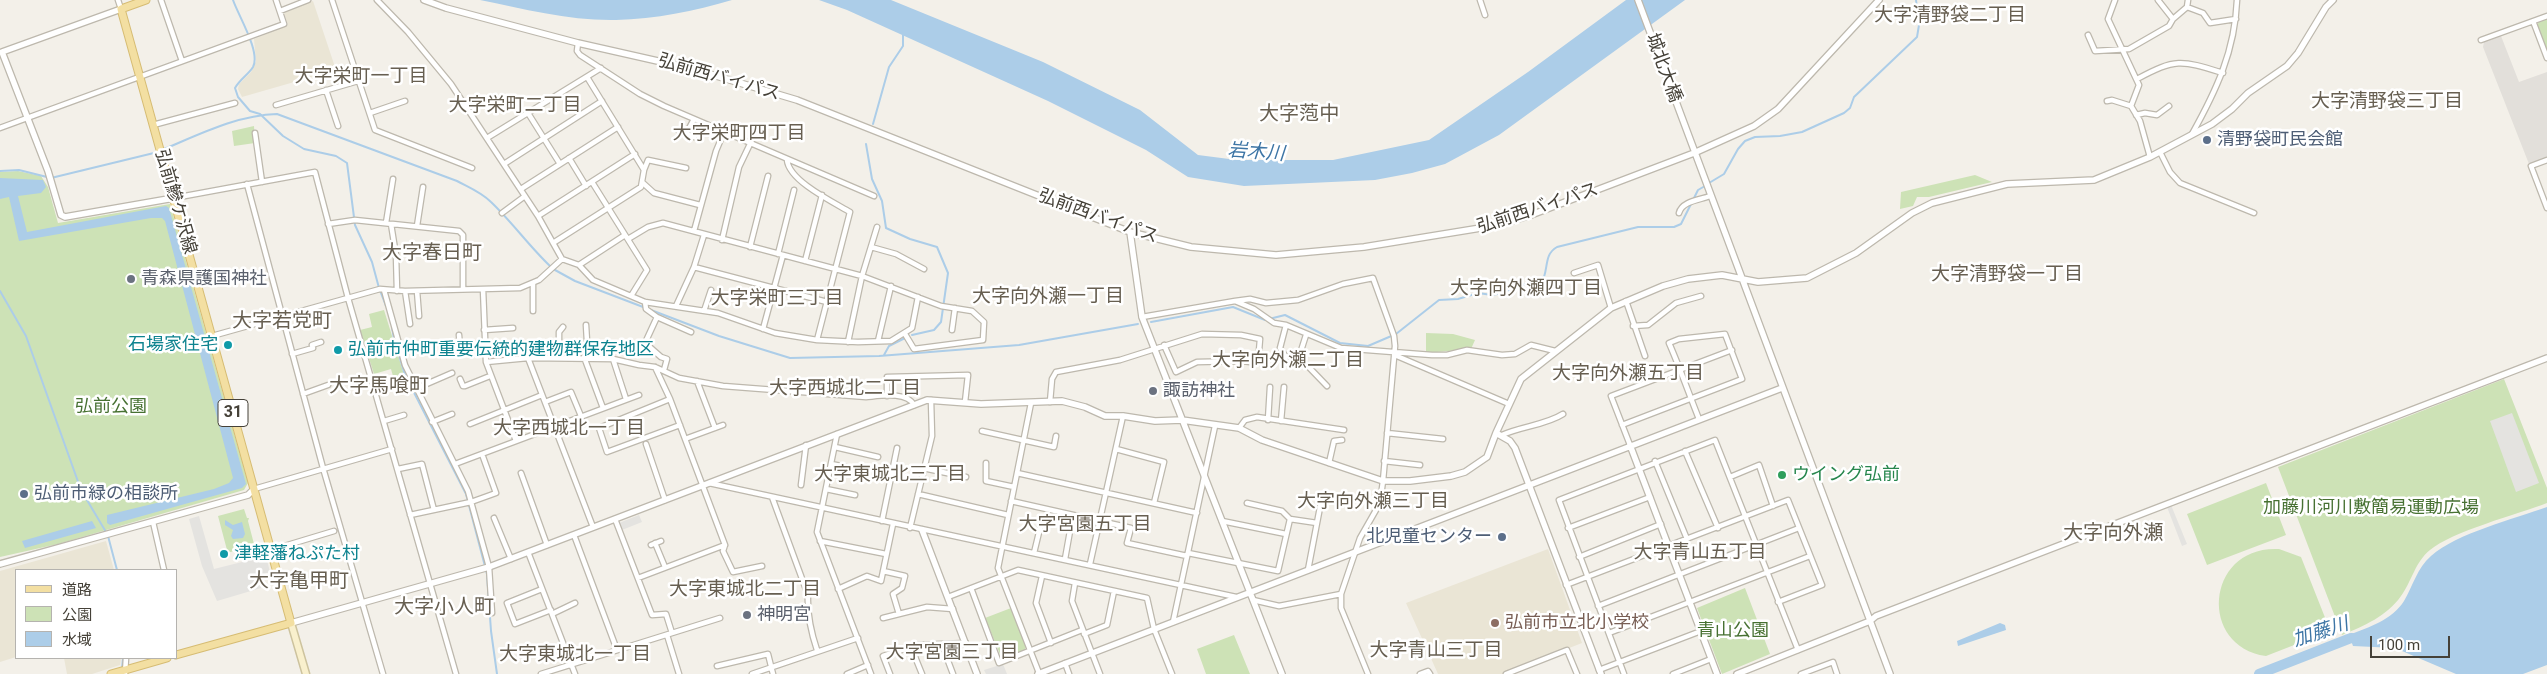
<!DOCTYPE html>
<html>
<head>
<meta charset="utf-8">
<style>
	body { margin:0 }
	#map { position:relative; width:2547px; height:674px; overflow:hidden; background:#f3f0e9; font-family:Roboto,"Noto Sans JP",sans-serif }
	canvas { display:block }
	.legend { position:absolute; left:15px; top:569px; width:162px; height:90px; box-sizing:border-box; background:#fff; border:1px solid #b5b3af; margin:0; padding:6px 9px; list-style:none; font-size:15px; color:#454138 }
	.legend li { display:flex; align-items:center; gap:10px; height:25px }
	.legend b { width:25px; border:1px solid #b5b3af }
	.scale { position:absolute; left:2370px; top:636px; width:80px; height:22px; box-sizing:border-box; border:2px solid #454138; border-top:0; padding-left:6px; font-size:15px; line-height:18px; white-space:nowrap; color:#454138; -webkit-text-stroke:4px #fff; paint-order:stroke }
</style>
</head>
<body>
<div id="map">
<canvas width="2547" height="674"></canvas>
<ul class="legend">
<li><b style="height:6px;background:#f3dfa2"></b>道路</li>
<li><b style="height:14px;background:#cde2b6"></b>公園</li>
<li><b style="height:14px;background:#accde8"></b>水域</li>
</ul>
<div class="scale">100 m</div>
</div>
<script>
const ctx = document.querySelector('canvas').getContext('2d');
ctx.lineJoin = 'round';
function fillPath(path, color) { ctx.fillStyle = color; ctx.fill(path, 'evenodd'); }
function strokePath(path, color, width, dash) { ctx.strokeStyle = color; ctx.lineWidth = width; ctx.lineCap = dash ? 'butt' : 'round'; ctx.setLineDash(dash || []); ctx.stroke(path); }
function write(font, color, halo, rows, align = 'center') {
  ctx.font = font + ' Roboto,"Noto Sans JP",sans-serif'; ctx.lineWidth = 5; ctx.setLineDash([]); ctx.textBaseline = 'middle'; ctx.strokeStyle = halo; ctx.fillStyle = color; for (const [text, x, y, turn = 0] of rows) {
    ctx.save(); ctx.translate(x, y); ctx.rotate((+turn || 0) * Math.PI / 180); ctx.textAlign = isNaN(turn) ? turn : align; if (halo) ctx.strokeText(text, 0, 0); ctx.fillText(text, 0, 0); ctx.restore();
  }
}
const industrial = new Path2D(`
	M 2501,36 L 2519,82 L 2547,72 L 2547,157 L 2529,164 L 2483,47 L 2484,42 Z`);
const education = new Path2D(`
	M 313,1 L 336,70 L 242,97 L 238,89 L 239,84 L 251,72 L 256,61 L 254,39 L 288,25 L 284,13 Z
	M 106,541 L 114,570 L 16,570 L 16,657 L 0,662 L 0,571 Z
	M 1548,549 L 1582,643 L 1502,674 L 1438,674 L 1406,603 Z
	M 64,658 L 121,658 L 120,665 L 92,674 L 67,674 Z`);
const green = new Path2D(`
	M 2547,18 L 2547,51 L 2537,26 L 2539,21 Z
	M 254,126 L 255,143 L 234,146 L 232,131 Z
	M 18,171 L 41,176 L 48,187 L 58,223 L 170,204 L 248,483 L 244,490 L 58,544 L 0,557 L 0,172 Z
	M 1975,175 L 1992,182 L 1929,197 L 1917,197 L 1913,206 L 1900,209 L 1901,192 Z
	M 384,310 L 406,381 L 396,387 L 391,369 L 374,374 L 360,330 L 372,327 L 369,314 Z
	M 1426,333 L 1453,334 L 1475,340 L 1471,349 L 1426,353 Z
	M 2504,379 L 2547,488 L 2547,503 C 2518,514 2451,532 2430,550 C 2415,562 2412,581 2401,596 C 2387,616 2364,626 2342,635 L 2278,467 Z
	M 2266,483 L 2286,535 L 2207,565 L 2187,514 Z
	M 244,509 L 247,518 L 249,518 L 248,521 L 254,544 L 257,544 L 259,552 L 238,555 L 237,551 L 230,552 L 227,550 L 218,516 Z
	M 2279,549 L 2301,557 L 2326,620 L 2323,631 L 2309,636 L 2307,640 L 2266,656 C 2197,646 2206,545 2279,549 Z
	M 1745,588 L 1770,654 L 1722,674 L 1697,608 Z
	M 1011,608 L 1026,647 L 1024,651 L 1002,659 L 985,618 Z
	M 1234,635 L 1250,674 L 1206,674 L 1197,649 Z`);
const parking = new Path2D(`
	M 2512,413 L 2539,483 L 2516,492 L 2490,421 Z
	M 2171,505 L 2187,544 L 2182,546 L 2167,507 Z
	M 639,515 L 642,522 L 622,530 L 619,523 Z
	M 199,516 L 214,569 L 266,556 L 270,572 L 258,576 L 261,588 L 217,601 L 202,566 L 189,519 Z
	M 1003,664 L 1007,674 L 986,674 L 984,670 Z`);
const water = new Path2D(`
	M 480,0 L 732,0 C 694,11 656,19 616,20 C 571,21 524,9 480,0 Z
	M 819,0 L 891,0 L 1043,62 L 1140,110 L 1198,155 L 1237,160 L 1333,160 L 1429,140 L 1528,72 L 1626,0 L 1685,0 L 1499,135 L 1445,164 L 1412,173 L 1375,180 L 1244,186 L 1188,177 L 1146,150 L 1048,101 L 847,10 Z
	M 0,178 L 43,180 L 46,187 L 41,193 L 18,196 L 27,232 L 166,206 L 169,208 L 246,484 L 242,488 L 110,525 L 107,523 L 107,515 L 214,489 L 229,483 L 233,478 L 165,221 L 162,218 L 151,218 L 19,241 L 9,197 L 0,199 Z
	M 2547,507 L 2547,665 L 2523,674 L 2456,674 L 2395,648 L 2353,646 L 2349,635 C 2369,627 2392,620 2404,601 C 2413,586 2417,568 2431,556 C 2457,533 2514,519 2547,507 Z
	M 225,520 L 233,525 L 242,522 L 245,534 L 243,538 L 233,539 L 231,536 L 233,530 L 225,525 Z
	M 92,521 L 96,528 L 25,548 L 22,541 Z
	M 2000,623 L 2005,625 L 2006,630 L 1958,646 L 1957,641 Z`);
const stream = new Path2D(`
	M 233,0 C 238,15 261,52 253,67 C 248,75 240,79 235,88 L 238,97 L 250,111 L 260,114 L 283,136 L 304,149 L 336,156 L 347,163 L 355,225 L 372,262 L 379,288 L 386,306
	M 873,124 L 889,67 L 903,46 L 903,33
	M 866,144 L 872,179 L 882,201 L 886,228 L 910,239 L 937,247 L 948,273 L 941,322 L 934,330 L 912,335
	M 162,150 C 198,135 237,115 277,114 L 457,181 C 468,187 481,192 491,202 C 512,222 529,246 550,266
	M 0,171 L 19,170 L 47,177
	M 51,178 L 158,152
	M 1709,183 L 1724,174 L 1738,149 L 1745,141 L 1755,137 L 1780,136 L 1802,132 L 1844,113 L 1850,108 L 1854,97 L 1917,37 L 1919,25 L 1916,0
	M 555,270 L 575,281 L 719,336 L 790,358 L 879,356 L 1019,345 L 1138,324
	M 0,291 L 26,336 L 81,490 L 106,532
	M 1151,322 L 1233,307 L 1265,320 L 1285,315 L 1340,343 L 1368,346 L 1396,334 L 1439,300 L 1458,299 L 1478,293 L 1492,295 L 1502,293 L 1544,277 C 1548,265 1545,254 1557,247 L 1638,227 L 1674,227 L 1681,224 L 1698,190 L 1705,186
	M 392,327 L 394,339 L 405,375 L 466,494 L 487,574 L 491,631 L 497,674
	M 884,355 L 889,346 L 905,338
	M 108,536 L 117,570
	M 122,668 L 123,658`);
const river = new Path2D(`
	M 2259,674 L 2351,638 L 2364,639`);
const minor = new Path2D(`
	M 118,0 L 121,9
	M 161,0 L 182,61
	M 332,0 L 375,130 L 472,168
	M 377,0 L 408,32 L 451,84 L 538,216 L 562,259 L 579,265 L 625,235
	M 1480,0 L 1485,15
	M 2115,0 L 2108,19 L 2139,85 L 2131,106 L 2140,121 L 2150,157
	M 2158,0 L 2173,19
	M 2187,7 L 2203,13 L 2210,23 L 2236,19
	M 280,11 L 308,0
	M 2533,21 L 2547,58
	M 2088,35 L 2095,51 L 2129,49 L 2169,26 L 2173,19 L 2187,7 L 2188,0
	M 2481,40 L 2547,16
	M 578,43 L 577,51 L 580,55 L 640,94 L 664,106 L 874,196
	M 2137,79 C 2176,58 2181,60 2223,73
	M 326,90 L 338,126
	M 2107,101 L 2112,100 L 2131,106
	M 276,105 L 358,81
	M 370,113 L 405,101
	M 528,113 L 560,164
	M 2136,115 L 2145,113 L 2157,115 L 2169,106
	M 153,125 L 235,103
	M 0,128 L 284,24 L 276,0
	M 678,130 L 694,137
	M 255,133 L 262,182
	M 686,134 L 694,119
	M 2192,134 C 2216,91 2235,51 2237,0
	M 487,138 L 601,68
	M 2160,152 L 2170,172 L 2180,183 L 2254,213
	M 569,158 L 586,186
	M 787,160 C 789,181 833,202 850,212 L 817,340
	M 2547,160 L 2531,166 L 2547,208
	M 504,164 L 602,101
	M 644,170 L 648,160 L 686,168
	M 592,182 L 647,270 L 631,296
	M 643,183 L 654,193 L 700,205
	M 247,184 L 323,468 L 383,674
	M 521,189 L 618,127
	M 174,198 L 315,172 L 348,298 L 456,674
	M 502,213 L 525,196
	M 1679,213 C 1682,201 1700,200 1710,196
	M 538,216 L 635,154
	M 386,223 L 393,179
	M 328,224 L 355,220 L 459,231 L 463,235 L 463,289
	M 391,224 L 396,255 L 397,291
	M 417,226 L 423,187
	M 694,231 L 716,151 L 724,132
	M 628,239 L 648,227 L 663,223 L 862,276 L 941,306 L 972,311 L 984,322 L 983,340 L 914,349 L 905,334
	M 722,240 L 739,167 L 750,144
	M 553,243 L 641,187 L 644,170 L 587,77
	M 750,247 L 768,176
	M 871,247 L 896,254 L 924,269
	M 778,254 L 794,190
	M 805,261 L 822,195
	M 579,265 L 593,280 L 645,302 L 718,313 L 775,333 L 817,340 L 858,342 L 891,341 L 912,328 L 918,297
	M 694,267 L 827,302
	M 1574,273 L 1598,265 L 1611,308
	M 533,283 L 533,311
	M 483,289 L 486,362 L 516,441
	M 384,290 L 405,365 L 468,491 L 489,567 L 492,613
	M 405,291 L 410,324
	M 417,291 L 419,316
	M 1235,301 L 1250,299 L 1266,303 L 1298,300 L 1343,284 L 1373,278 L 1394,336 L 1395,346 L 1383,481 L 1380,503 L 1360,538 L 1341,594 L 1341,608 L 1368,674
	M 1626,301 L 1645,356
	M 645,302 L 646,309 L 657,317 L 645,343 L 661,357 L 667,359 L 664,370
	M 676,306 L 694,267 L 704,235
	M 704,311 L 711,290
	M 657,317 L 691,332
	M 1142,317 L 1235,301 L 1254,309 L 1274,323 L 1286,325 L 1341,348 L 1432,355 L 1447,355 L 1467,350 L 1502,355 L 1515,354 L 1531,345 L 1555,351
	M 586,325 L 588,358
	M 1633,326 L 1648,325 L 1676,303 L 1701,296
	M 763,329 L 783,255
	M 484,330 L 513,328
	M 952,330 L 955,308
	M 459,335 L 460,347 L 484,345
	M 1306,335 L 1299,357 L 1327,386
	M 212,336 L 380,289 L 405,291 L 520,288 L 539,280 L 562,259
	M 878,341 L 891,286
	M 848,342 L 862,276 L 877,227
	M 292,354 L 313,348 L 312,345 L 321,342
	M 1397,356 L 1509,404
	M 584,357 L 603,408
	M 1286,357 L 1280,348 L 1286,325
	M 528,358 L 593,527
	M 559,358 L 559,332 L 563,327
	M 613,359 L 626,399
	M 486,362 L 528,358 L 613,359 L 639,365 L 655,367 L 679,378 L 723,386 L 866,397 C 879,396 907,391 914,405
	M 655,367 L 670,399 L 725,545 L 723,551 L 733,572 L 762,566
	M 460,379 L 463,386 L 465,386 L 490,376
	M 697,381 L 715,428
	M 415,389 L 452,373
	M 303,394 L 328,385
	M 887,396 L 887,377 L 968,375 L 965,402
	M 670,399 L 599,428 L 607,452 L 680,425
	M 545,402 L 571,392 L 581,416
	M 1050,402 L 1052,379 L 1056,372 L 1120,360 L 1202,334 L 1241,335 L 1260,339 L 1258,363 L 1242,361 L 1197,362 L 1176,372 L 1164,345
	M 1031,403 L 998,568 L 1039,673
	M 1268,420 L 1270,387
	M 384,421 L 404,415
	M 1281,421 L 1284,387
	M 432,422 L 452,414
	M 470,424 L 542,395
	M 1622,425 L 1742,379 L 1725,334 L 1679,339 L 1669,343 C 1680,368 1689,394 1699,419
	M 1239,428 L 1245,420 L 1257,417 L 1344,430
	M 982,431 L 1054,447 L 1056,436
	M 1387,433 L 1443,439
	M 837,434 L 817,532 L 871,674
	M 1502,435 C 1522,426 1546,425 1563,414
	M 685,439 L 723,425
	M 646,444 L 665,500
	M 1630,445 L 1611,396 L 1732,350
	M 835,447 L 878,457
	M 1116,449 L 1164,462 L 1154,503
	M 1685,451 L 1718,528
	M 1384,461 L 1420,465
	M 1655,461 L 1687,539
	M 986,463 L 986,481 L 1014,487
	M 1329,463 L 1334,441 L 1342,440
	M 455,464 L 639,395
	M 831,464 L 851,468
	M 923,468 L 966,477
	M 398,469 L 422,464 L 434,510
	M 521,473 L 547,545
	M 1017,473 L 1197,513
	M 1730,477 L 1759,465 L 1773,506
	M 709,483 L 1236,597
	M 801,485 L 806,445
	M 254,489 L 392,449
	M 826,489 L 855,495
	M 918,494 L 1008,515
	M 772,497 L 808,595 C 807,614 811,632 817,650
	M 1011,501 L 1131,528 L 1127,543 L 1187,556
	M 410,515 L 471,502 L 496,493 L 482,454
	M 494,518 L 511,559
	M 615,519 L 652,615 L 666,614 L 672,633
	M 1290,519 L 1317,523
	M 882,521 L 897,448
	M 1222,521 L 1286,534
	M 153,522 L 164,570
	M 910,528 L 932,436 L 931,400
	M 1568,528 L 1650,497
	M 574,535 L 617,650
	M 820,541 L 886,554
	M 655,543 L 665,567
	M 651,545 L 661,541
	M 271,550 L 334,531
	M 528,552 L 575,674
	M 1034,553 L 1041,524
	M 1188,553 L 1278,571 L 1290,519 L 1282,511 L 1247,503
	M 1579,557 L 1661,524
	M 1065,559 L 1070,531
	M 1090,564 L 1123,416
	M 1308,570 L 1321,502
	M 883,571 L 905,576 L 902,588 L 893,594 L 899,614
	M 1042,576 L 1036,603 L 1051,643
	M 638,578 L 725,545
	M 1075,583 L 1072,601 L 1100,674
	M 1566,585 L 1788,500 L 1822,585 L 1778,602
	M 971,588 L 999,663 L 1082,630
	M 542,589 L 507,603 L 515,624 L 551,610
	M 838,589 L 867,576 L 881,581 L 893,524
	M 948,597 L 1018,570 L 1147,598 L 1154,629 L 1172,674
	M 1253,600 L 1279,606 L 1341,594
	M 1598,606 L 1799,528
	M 552,614 L 575,603
	M 883,618 L 927,607 L 953,609
	M 1173,622 L 1215,426
	M 1609,633 L 1810,556
	M 1084,634 L 1107,625 L 1114,591
	M 667,635 L 679,674
	M 942,645 L 953,674
	M 911,647 L 922,674
	M 1065,663 L 1069,674
	M 717,666 L 768,654 L 773,674
	M 1599,670 L 1701,631
	M 125,674 L 126,658
	M 541,674 L 720,618
	M 752,674 L 858,638
	M 847,674 L 868,665
	M 890,674 L 883,656 L 917,645 L 966,643
	M 1420,674 L 1428,671 L 1430,674
	M 1506,674 L 1567,650 L 1577,674
	M 1624,674 L 1559,500 L 1715,440 L 1798,650
	M 1673,674 L 1711,659
	M 1801,674 L 1833,662 L 1837,674`);
const tertiary = new Path2D(`
	M 424,0 L 446,8 L 578,43 L 693,69 L 797,100 L 1130,232 L 1191,247 L 1276,255 L 1364,247 L 1499,225 L 1531,215 L 1694,153 L 1754,126 L 1778,109 L 1879,0
	M 1638,0 L 1890,674
	M 121,9 L 2,52 L 48,171 L 61,215 L 65,217 L 174,198
	M 1130,232 L 1142,317 L 1282,674
	M 1496,433 L 1510,441 L 1515,448 L 1601,674
	M 1630,445 L 1717,674
	M 922,530 L 977,674
	M 0,564 L 248,495 L 254,489
	M 291,623 L 489,567 L 927,400 L 981,404 L 1062,401 L 1085,407 L 1105,416 L 1123,416 L 1155,421 L 1182,420 L 1239,428 L 1262,440 L 1383,481 L 1410,481 L 1451,476 L 1465,472 L 1487,457 L 1496,433 L 1521,379 L 1611,308 L 1663,286 L 1688,279 L 1722,275 L 1758,282 L 1807,278 L 1856,253 L 1912,213 L 1932,203 L 2007,184 L 2094,180 L 2150,157 L 2212,124 L 2232,109 L 2248,93 L 2287,66 L 2298,53 L 2326,7 L 2333,0
	M 1038,674 L 1782,388
	M 1737,674 L 1870,621 L 1876,616 L 2547,358`);
const secondary = new Path2D(`
	M 291,623 L 306,674`);
const primary = new Path2D(`
	M 146,0 L 121,9 L 291,623 L 176,655
	M 111,674 L 167,658`);
const markers = [
	[2207,140,5,"#5c6f8a"],
	[131,279,5,"#6b7280"],
	[228,345,5,"#0f9aa8"],
	[338,350,5,"#0f9aa8"],
	[1153,391,5,"#6b7280"],
	[1782,475,5,"#2e9e5b"],
	[24,494,5,"#5c6f8a"],
	[1502,537,5,"#5c6f8a"],
	[224,554,5,"#0f9aa8"],
	[747,615,5,"#6b7280"],
	[1495,623,5,"#8d6e63"]
];
const shields = [
	[233,413,30]
];
const shieldNames = [
	["31",233,413]
];
const streetNames = [
	["城北大橋",1663,68,70],
	["弘前西バイパス",719,78,16],
	["弘前鰺ケ沢線",175,202,74],
	["弘前西バイパス",1538,209,-18],
	["弘前西バイパス",1098,217,20]
];
const serviceNames = [
	["清野袋町民会館",2217,140],
	["弘前市緑の相談所",34,494],
	["北児童センター",1492,537,"right"]
];
const worshipNames = [
	["青森県護国神社",141,279],
	["諏訪神社",1163,391],
	["神明宮",757,615]
];
const cultureNames = [
	["石場家住宅",218,345,"right"],
	["弘前市仲町重要伝統的建物群保存地区",348,350],
	["津軽藩ねぷた村",234,554]
];
const parkNames = [
	["弘前公園",111,407],
	["加藤川河川敷簡易運動広場",2371,508],
	["青山公園",1733,631]
];
const leisureNames = [
	["ウイング弘前",1792,475]
];
const educationNames = [
	["弘前市立北小学校",1505,623]
];
const neighbourhoodNames = [
	["大字清野袋二丁目",1950,16],
	["大字栄町一丁目",361,77],
	["大字清野袋三丁目",2387,102],
	["大字栄町二丁目",515,106],
	["大字栄町四丁目",739,134],
	["大字清野袋一丁目",2007,275],
	["大字向外瀬四丁目",1526,289],
	["大字向外瀬一丁目",1048,297],
	["大字栄町三丁目",777,299],
	["大字向外瀬二丁目",1288,361],
	["大字向外瀬五丁目",1628,374],
	["大字西城北二丁目",845,389],
	["大字西城北一丁目",569,429],
	["大字東城北三丁目",890,475],
	["大字向外瀬三丁目",1373,502],
	["大字宮園五丁目",1085,525],
	["大字青山五丁目",1700,553],
	["大字東城北二丁目",745,590],
	["大字青山三丁目",1436,651],
	["大字宮園三丁目",952,653],
	["大字東城北一丁目",575,655]
];
const waterNames = [
	["岩木川",1256,153,4],
	["加藤川",2321,633,-18]
];
const quarterNames = [
	["大字萢中",1299,115],
	["大字春日町",432,254],
	["大字若党町",282,322],
	["大字馬喰町",379,387],
	["大字向外瀬",2113,534],
	["大字亀甲町",299,582],
	["大字小人町",444,608]
];
fillPath(industrial, '#e2dfda');
fillPath(education, '#eae5d5');
fillPath(green, '#cde2b6');
fillPath(parking, '#e4e3e0');
fillPath(water, '#accde8');
strokePath(stream, '#accde8', 2);
strokePath(river, '#accde8', 10);
strokePath(minor, '#bdb8ad', 7);
strokePath(tertiary, '#bdb8ad', 8);
strokePath(secondary, '#cdc39e', 9);
strokePath(primary, '#d6bc73', 9);
strokePath(minor, '#fff', 4.5);
strokePath(tertiary, '#fff', 5.5);
strokePath(secondary, '#f9f0cd', 6);
strokePath(primary, '#f3dfa2', 7);
for (const [x, y, r, color] of markers) { const dot = new Path2D(); dot.arc(x, y, r, 0, 2 * Math.PI); ctx.fillStyle = color; ctx.fill(dot); strokePath(dot, '#fff', 2); }
for (const [x, y, w] of shields) { const box = new Path2D(); box.roundRect(x - w / 2, y - 13.5, w, 27, 4); ctx.fillStyle = '#fff'; ctx.fill(box); strokePath(box, '#454138', 1); }
write('bold 16px', '#454138', null, shieldNames);
write('18px', '#454138', '#fff', streetNames);
write('18px', '#4e5e75', '#fff', serviceNames, 'left');
write('18px', '#5b616d', '#fff', worshipNames, 'left');
write('18px', '#0d838f', '#fff', cultureNames, 'left');
write('18px', '#477132', '#fff', parkNames);
write('18px', '#27864d', '#fff', leisureNames, 'left');
write('18px', '#785e54', '#fff', educationNames, 'left');
write('19px', '#675f51', '#fff', neighbourhoodNames);
write('italic 19px', '#3d75a5', '#fff', waterNames);
write('20px', '#675f51', '#fff', quarterNames);
</script>
</body>
</html>
